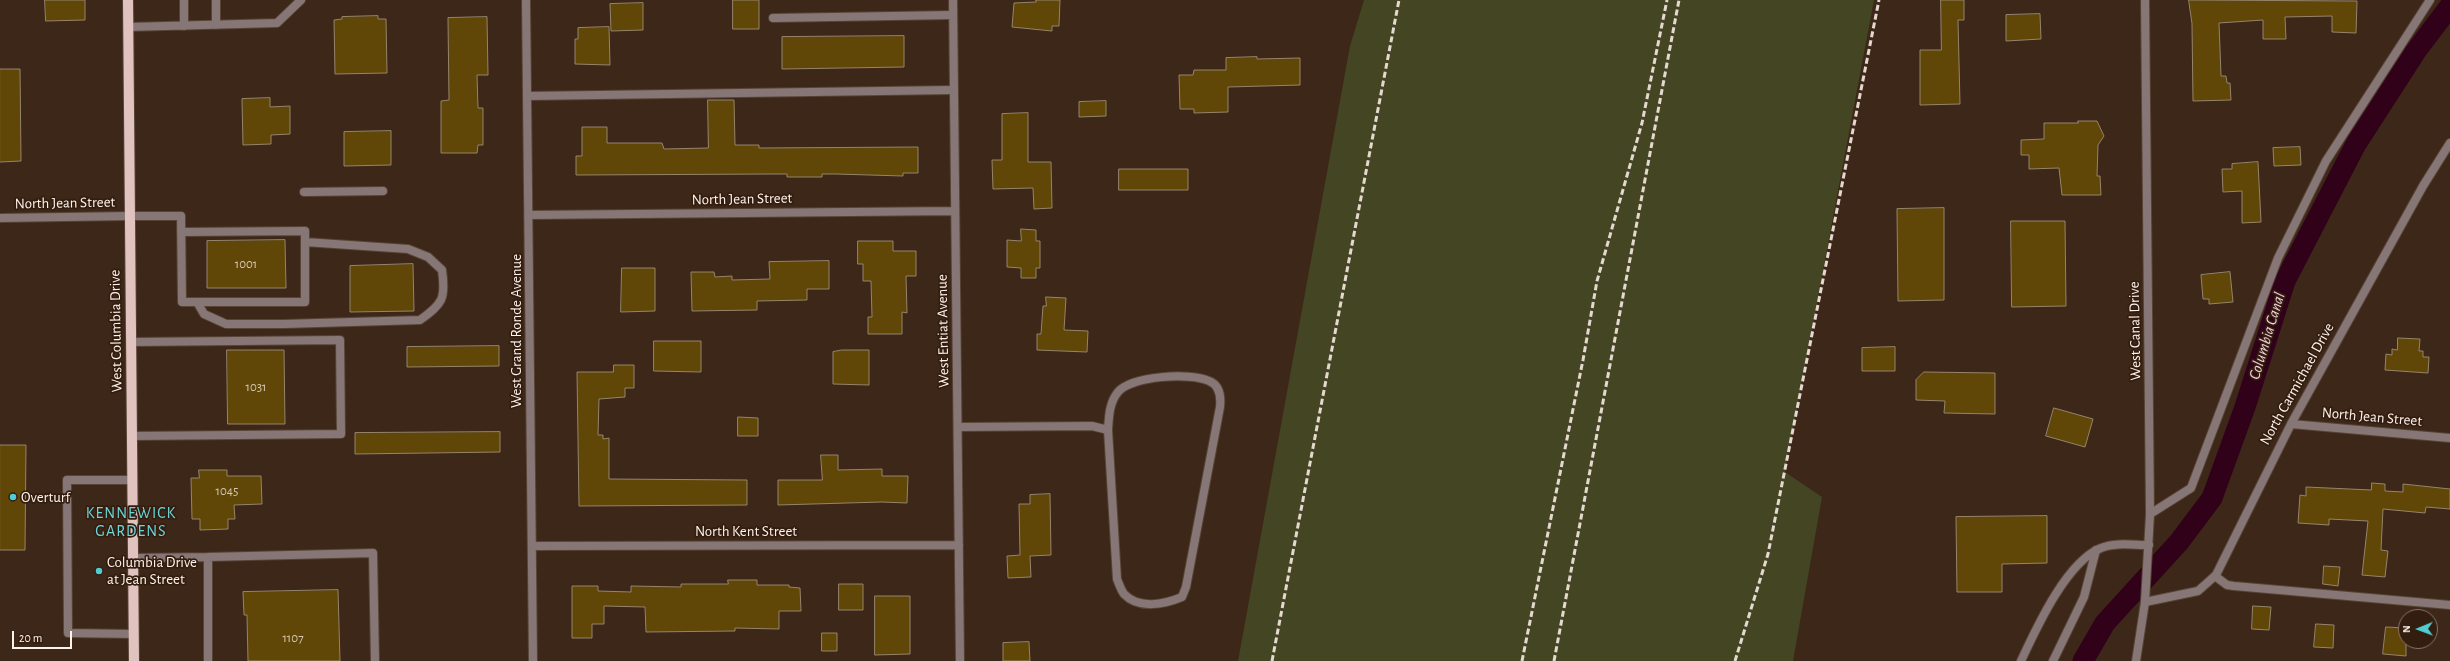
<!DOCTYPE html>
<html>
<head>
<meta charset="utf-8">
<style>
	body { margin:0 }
	#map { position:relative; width:2450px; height:661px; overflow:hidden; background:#3d2719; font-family:"Alegreya Sans",sans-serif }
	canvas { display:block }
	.north { position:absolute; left:2398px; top:609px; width:40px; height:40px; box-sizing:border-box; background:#331d0f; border:1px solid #847267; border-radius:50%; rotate:269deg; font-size:11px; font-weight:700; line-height:16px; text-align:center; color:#fef2eb }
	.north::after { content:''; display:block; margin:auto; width:14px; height:18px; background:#51ccd3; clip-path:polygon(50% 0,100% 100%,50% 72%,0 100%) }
	.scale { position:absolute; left:12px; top:631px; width:60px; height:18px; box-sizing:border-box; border:2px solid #fef2eb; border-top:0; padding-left:5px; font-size:12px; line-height:14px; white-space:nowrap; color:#fef2eb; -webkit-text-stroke:3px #331d0f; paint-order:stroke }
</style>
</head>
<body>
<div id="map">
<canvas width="2450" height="661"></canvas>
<div class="north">N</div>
<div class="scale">20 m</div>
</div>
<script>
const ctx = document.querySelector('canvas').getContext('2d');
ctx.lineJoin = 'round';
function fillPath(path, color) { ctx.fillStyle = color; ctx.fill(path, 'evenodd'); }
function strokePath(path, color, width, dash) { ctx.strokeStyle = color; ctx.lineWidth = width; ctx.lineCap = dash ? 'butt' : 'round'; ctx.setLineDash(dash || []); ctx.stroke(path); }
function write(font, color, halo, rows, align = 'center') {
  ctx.font = font + ' "Alegreya Sans",sans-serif'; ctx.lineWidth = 3.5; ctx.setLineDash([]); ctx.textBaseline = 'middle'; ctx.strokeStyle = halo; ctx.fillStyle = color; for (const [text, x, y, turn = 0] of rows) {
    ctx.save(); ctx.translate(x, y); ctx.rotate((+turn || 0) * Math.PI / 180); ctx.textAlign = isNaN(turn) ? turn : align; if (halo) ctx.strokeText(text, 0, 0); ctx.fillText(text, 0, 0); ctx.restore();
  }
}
const green = new Path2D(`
	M 1364,0 L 1874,0 L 1785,472 L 1822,497 L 1793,661 L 1238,661 L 1350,46 Z`);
const canal = new Path2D(`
	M 2083,661 L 2105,623 L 2179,542 L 2212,498 L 2245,407 L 2285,281 L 2356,144 L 2416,51 L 2450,6`);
const building = new Path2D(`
	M 45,0 L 85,0 L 85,20 L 46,21 Z
	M 733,0 L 759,0 L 759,29 L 733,29 Z
	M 1036,0 L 1060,0 L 1059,26 L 1052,26 L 1052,31 L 1012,27 L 1014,3 L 1036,2 Z
	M 1941,0 L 1964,0 L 1964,20 L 1958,20 L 1960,104 L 1920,105 L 1920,50 L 1941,50 Z
	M 2189,0 L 2357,1 L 2356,33 L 2332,32 L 2332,16 L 2285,17 L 2286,39 L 2263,39 L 2263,20 L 2219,23 L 2221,76 L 2226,76 L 2227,83 L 2230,83 L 2231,100 L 2193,101 L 2192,24 Z
	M 643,3 L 643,30 L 611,31 L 610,4 Z
	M 2040,14 L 2041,39 L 2006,41 L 2006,15 Z
	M 378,16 L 378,19 L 386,19 L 387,73 L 335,74 L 334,20 L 342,19 L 342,17 Z
	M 487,17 L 488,75 L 477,75 L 478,108 L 483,108 L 483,145 L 478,145 L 477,153 L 441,153 L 441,101 L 449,100 L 448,18 Z
	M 609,27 L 610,65 L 575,64 L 575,39 L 578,39 L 578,28 Z
	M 904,36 L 904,67 L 782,69 L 782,37 Z
	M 1257,57 L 1257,59 L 1300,58 L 1300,85 L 1228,87 L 1228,112 L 1194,113 L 1194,109 L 1180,109 L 1179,75 L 1193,75 L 1194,70 L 1226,70 L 1226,58 Z
	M 0,69 L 20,69 L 21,161 L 0,162 Z
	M 270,98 L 270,107 L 290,106 L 290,134 L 271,135 L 271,144 L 243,145 L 242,99 Z
	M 708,100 L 734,100 L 735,145 L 759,145 L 759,148 L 918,147 L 918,173 L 903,173 L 903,176 L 836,174 L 822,174 L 822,177 L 787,177 L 787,174 L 773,174 L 576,175 L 576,156 L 582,156 L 582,127 L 607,127 L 607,143 L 662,143 L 664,149 L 708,148 Z
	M 1106,101 L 1106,116 L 1079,117 L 1079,102 Z
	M 1028,113 L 1028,162 L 1051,162 L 1052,208 L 1034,209 L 1033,188 L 993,189 L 992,160 L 1002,160 L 1002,114 Z
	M 2078,121 L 2097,121 L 2104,136 L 2098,145 L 2097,176 L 2100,176 L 2101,195 L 2062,195 L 2059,168 L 2029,169 L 2029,155 L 2021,155 L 2021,140 L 2044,139 L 2044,123 L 2078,123 Z
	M 391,131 L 391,165 L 344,166 L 344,132 Z
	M 2300,147 L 2301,165 L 2274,166 L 2273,148 Z
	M 2258,162 L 2261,222 L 2242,223 L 2242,191 L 2223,192 L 2222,169 L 2232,169 L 2232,164 Z
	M 1119,169 L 1188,169 L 1188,190 L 1119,190 Z
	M 1944,208 L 1944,300 L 1898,301 L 1897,209 Z
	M 2011,221 L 2065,221 L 2066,306 L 2012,307 Z
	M 1021,229 L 1036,230 L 1036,241 L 1040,241 L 1040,268 L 1036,268 L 1036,278 L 1021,278 L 1021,268 L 1007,267 L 1007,240 L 1021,241 Z
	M 285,240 L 286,288 L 207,288 L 207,241 Z
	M 858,241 L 893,241 L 893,251 L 916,251 L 916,276 L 906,276 L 907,313 L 902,312 L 902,334 L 868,334 L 868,317 L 872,317 L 871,281 L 863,281 L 863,264 L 858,264 Z
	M 829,261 L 829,289 L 807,289 L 807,300 L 757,301 L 757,310 L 692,311 L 691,272 L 714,272 L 715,277 L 732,276 L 732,280 L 770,279 L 769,262 Z
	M 413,264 L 414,311 L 350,312 L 350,266 Z
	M 622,268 L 655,268 L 655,311 L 621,312 Z
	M 2230,272 L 2233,302 L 2209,304 L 2209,299 L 2203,299 L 2201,275 Z
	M 1046,297 L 1066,298 L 1064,330 L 1088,331 L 1087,352 L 1037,350 L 1037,334 L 1041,334 L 1043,306 L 1046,306 Z
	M 2398,338 L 2420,339 L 2419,351 L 2423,351 L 2423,357 L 2429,357 L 2428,373 L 2385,370 L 2386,354 L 2392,355 L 2392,349 L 2397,350 Z
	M 654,341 L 701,341 L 701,372 L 654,371 Z
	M 499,346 L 499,366 L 407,367 L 407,347 Z
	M 1895,347 L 1895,371 L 1862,371 L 1862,348 Z
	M 227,350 L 284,350 L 285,424 L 228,424 Z
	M 842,350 L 869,350 L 869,385 L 833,384 L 833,352 Z
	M 614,365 L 634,365 L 634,388 L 625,388 L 625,397 L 599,399 L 598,435 L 603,435 L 603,439 L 609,438 L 609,479 L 747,480 L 747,505 L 579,506 L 577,372 L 613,372 Z
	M 1924,372 L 1995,373 L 1995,414 L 1944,413 L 1945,401 L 1916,400 L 1916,380 Z
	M 2054,408 L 2093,419 L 2085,447 L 2046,436 Z
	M 738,417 L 758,418 L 758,436 L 738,436 Z
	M 500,432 L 500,452 L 355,454 L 355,433 Z
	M 0,445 L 26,445 L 25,550 L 0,550 Z
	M 821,455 L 838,455 L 838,470 L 882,469 L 882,476 L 908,476 L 907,503 L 882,502 L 778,505 L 778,480 L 822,480 Z
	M 199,470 L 227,470 L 227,476 L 261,476 L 262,504 L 234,505 L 235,519 L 228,519 L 228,529 L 200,530 L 200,519 L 192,519 L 191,478 L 199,478 Z
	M 2372,483 L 2385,484 L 2385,491 L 2403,492 L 2403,484 L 2450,489 L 2450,509 L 2426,507 L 2425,513 L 2383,509 L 2381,550 L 2388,551 L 2385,577 L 2362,575 L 2368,521 L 2329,519 L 2329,525 L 2298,523 L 2300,495 L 2306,496 L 2306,487 L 2371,490 Z
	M 1050,494 L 1051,555 L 1030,556 L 1031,577 L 1008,578 L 1007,556 L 1020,555 L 1019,504 L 1030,504 L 1030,495 Z
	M 2047,516 L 2047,563 L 2002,564 L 2002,592 L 1957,592 L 1956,517 Z
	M 2324,566 L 2340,567 L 2338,586 L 2323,584 Z
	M 728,580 L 757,580 L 757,585 L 789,585 L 789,587 L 800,588 L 801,611 L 779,611 L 779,629 L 735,628 L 735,631 L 646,632 L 645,607 L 604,606 L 604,624 L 592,624 L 592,638 L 572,638 L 572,586 L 598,586 L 598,591 L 631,592 L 631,586 L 681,587 L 681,584 L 728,584 Z
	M 839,584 L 863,584 L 863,610 L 839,610 Z
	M 338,590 L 340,661 L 248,661 L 247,615 L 244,615 L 243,592 Z
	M 875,596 L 910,596 L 910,654 L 875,655 Z
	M 2253,606 L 2271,607 L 2269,630 L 2252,629 Z
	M 2316,624 L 2334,625 L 2333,648 L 2314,647 Z
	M 2386,627 L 2406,628 L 2406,656 L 2383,654 Z
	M 822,633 L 837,633 L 837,651 L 822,651 Z
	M 1029,642 L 1030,661 L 1003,661 L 1003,643 Z`);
const service = new Path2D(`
	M 184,0 L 184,26
	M 216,0 L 216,25
	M 773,18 L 953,15
	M 128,27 L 277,23 L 301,0
	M 527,96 L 953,90
	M 304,192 L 383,191
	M 130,216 L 181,216 L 182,302 L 305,302 L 305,231 L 181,232
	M 197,302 L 204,314 L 226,324 L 284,324 L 420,320 C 443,304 446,298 442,270 L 428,257 L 408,249 L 305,242
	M 131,342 L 340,340 L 341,434 L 132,436
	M 958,427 L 1092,426 L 1108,430 L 1117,579 C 1119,584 1121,590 1124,594 C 1139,610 1165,604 1182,597 L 1186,587 L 1220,407 C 1221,397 1220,385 1209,381 C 1191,372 1131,376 1118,392 C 1109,403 1109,417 1108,430
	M 133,480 L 67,480 L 68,633 L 134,634
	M 2150,514 L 2191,488 L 2278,258 L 2326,161 L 2430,0
	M 133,558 L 208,557
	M 2215,576 L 2227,585 L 2234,586 L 2450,605
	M 208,661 L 208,557 L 373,553 L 375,661
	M 2053,661 L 2084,597 L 2096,550`);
const minor = new Path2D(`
	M 526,0 L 533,661
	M 953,0 L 960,661
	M 529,215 L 955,211
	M 0,218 L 130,216
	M 2291,424 L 2450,438
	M 532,546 L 959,545
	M 2145,602 L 2198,591 L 2216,575 L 2291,424 L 2423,186 L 2450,143
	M 2021,661 C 2036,629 2066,562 2101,548 C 2115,542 2134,545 2149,545`);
const tertiary = new Path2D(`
	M 2136,661 L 2145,602 L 2150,514 L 2145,0`);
const primary = new Path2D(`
	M 128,0 L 134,661`);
const rail = new Path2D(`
	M 1272,661 L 1399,0
	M 1522,661 L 1583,360 L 1597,281 L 1642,123 L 1667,0
	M 1554,661 L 1679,0
	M 1735,661 L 1768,554 L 1879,0`);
const markers = [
	[13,497,4,"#51ccd3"],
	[99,571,4,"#51ccd3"]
];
const numberNames = [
	["1001",246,264],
	["1031",256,387],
	["1045",227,491],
	["1107",293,638]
];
const streetNames = [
	["North Jean Street",742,199,-1],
	["North Jean Street",65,203,-1],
	["West Columbia Drive",116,331,-91],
	["West Grand Ronde Avenue",516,331,-90],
	["West Entiat Avenue",943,331,-91],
	["West Canal Drive",2135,331,-91],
	["North Carmichael Drive",2297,384,-61],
	["North Jean Street",2372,417,5],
	["North Kent Street",746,531]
];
const poiNames = [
	["Overturf",21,497],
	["Columbia Drive",107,562],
	["at Jean Street",107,579]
];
const waterNames = [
	["Columbia Canal",2267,336,-73]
];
const neighbourhoodNames = [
	["KENNEWICK",131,513],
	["GARDENS",131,531]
];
fillPath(green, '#434523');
strokePath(canal, '#300119', 21);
fillPath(building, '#604607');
strokePath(building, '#94856b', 1);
strokePath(service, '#584336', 10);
strokePath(minor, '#584336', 10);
strokePath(tertiary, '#584336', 10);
strokePath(primary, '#584336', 12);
strokePath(service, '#867776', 8);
strokePath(minor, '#867776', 8);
strokePath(tertiary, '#867776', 8);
strokePath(primary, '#e0c2bf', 10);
strokePath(rail, '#e5d8d0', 3, [6, 3]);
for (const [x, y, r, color] of markers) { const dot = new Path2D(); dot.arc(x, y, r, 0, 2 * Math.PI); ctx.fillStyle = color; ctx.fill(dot); strokePath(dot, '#331d0f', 1.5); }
write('13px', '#d6c7b2', null, numberNames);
write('15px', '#fef2eb', '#331d0f', streetNames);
write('15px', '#fef2eb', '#331d0f', poiNames, 'left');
write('italic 16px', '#f5d0dd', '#331d0f', waterNames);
ctx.letterSpacing = '1px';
write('16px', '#6ad7dc', '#331d0f', neighbourhoodNames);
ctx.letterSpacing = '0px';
</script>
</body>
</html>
